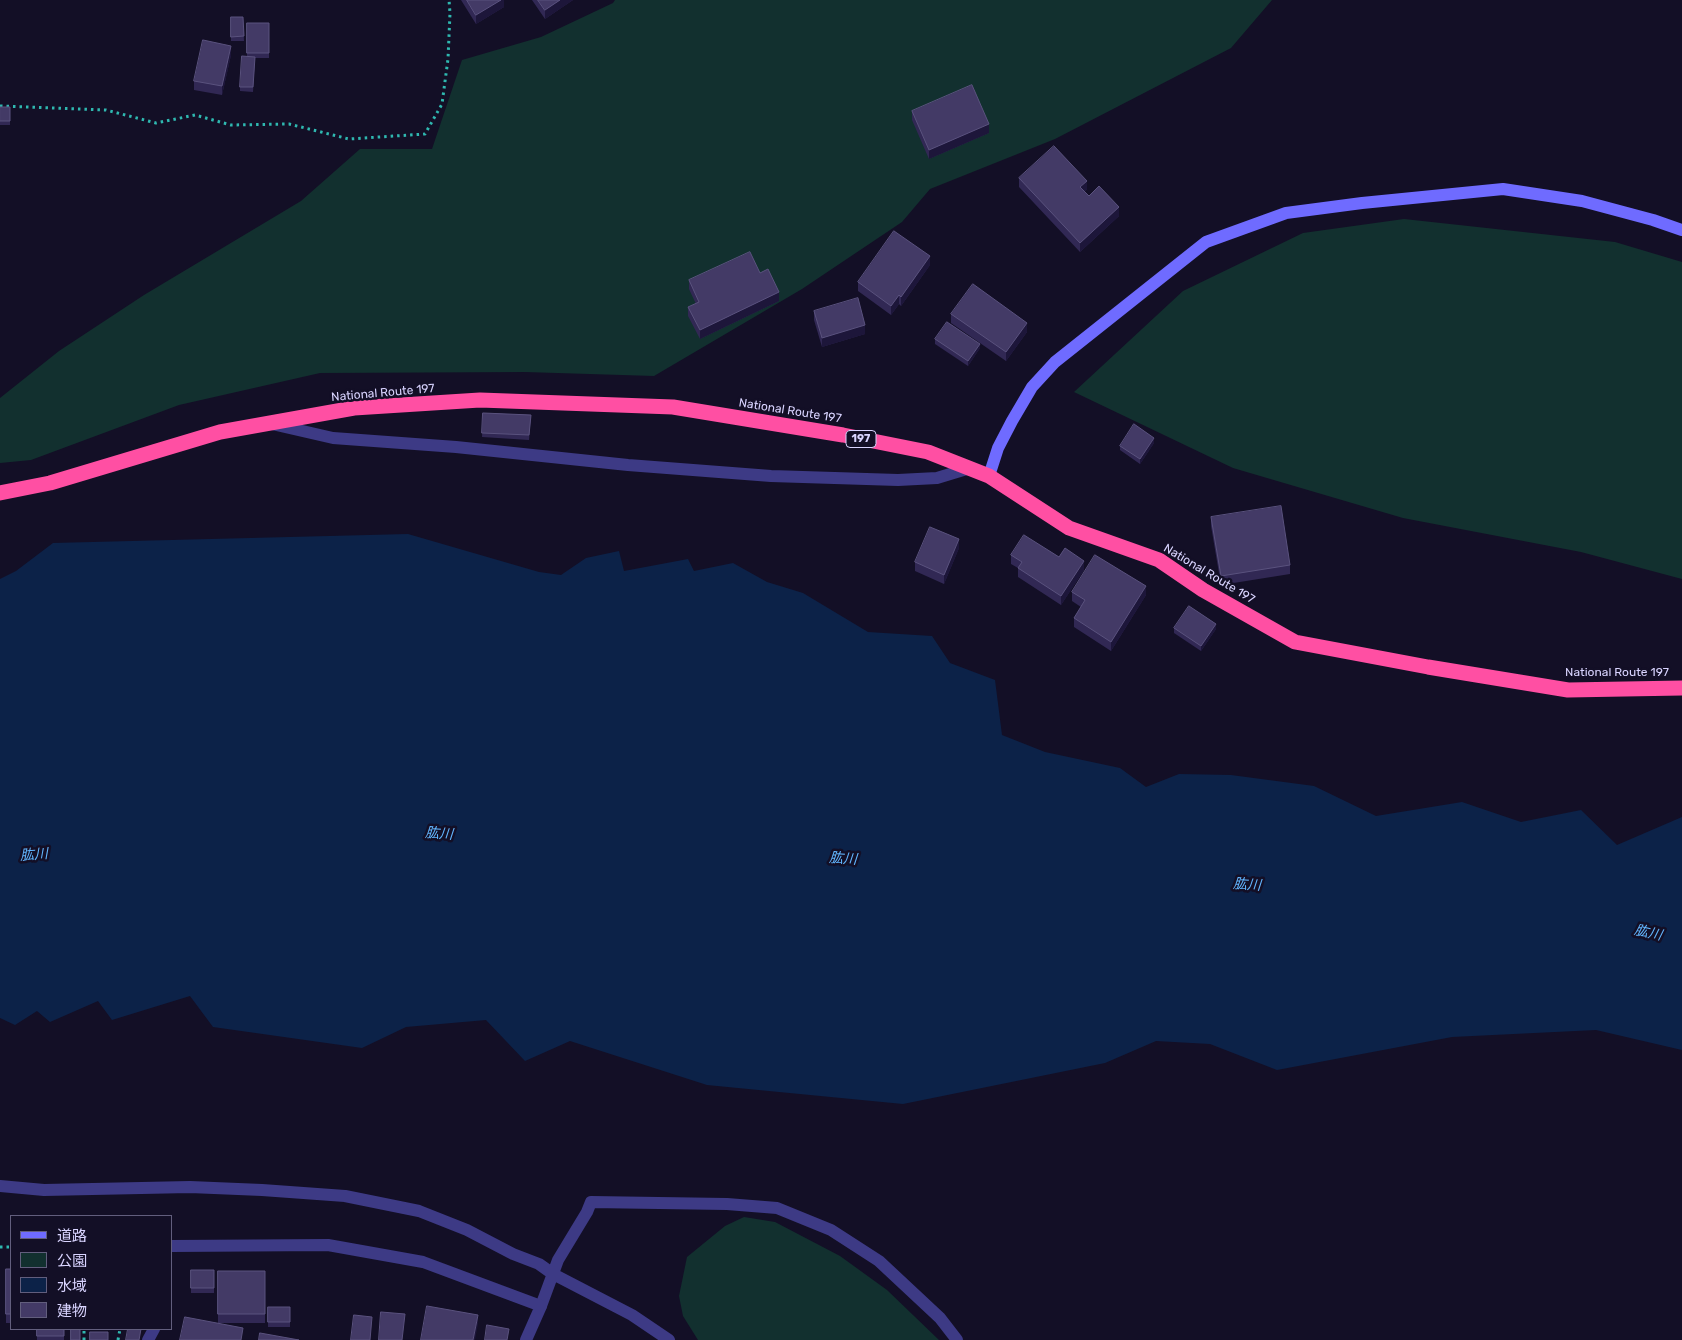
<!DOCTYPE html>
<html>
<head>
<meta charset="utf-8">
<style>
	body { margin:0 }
	#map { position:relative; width:1682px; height:1340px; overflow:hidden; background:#130f26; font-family:Rubik,"Noto Sans JP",sans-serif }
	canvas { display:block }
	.legend { position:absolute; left:10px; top:1215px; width:162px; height:115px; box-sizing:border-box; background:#130f26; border:1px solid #625e7d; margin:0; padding:6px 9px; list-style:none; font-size:15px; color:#d9d4ff }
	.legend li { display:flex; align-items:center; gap:10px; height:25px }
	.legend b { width:25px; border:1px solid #625e7d }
</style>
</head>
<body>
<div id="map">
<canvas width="1682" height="1340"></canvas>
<ul class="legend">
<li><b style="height:6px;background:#6f6bff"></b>道路</li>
<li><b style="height:14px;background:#12302f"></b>公園</li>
<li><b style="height:14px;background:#0c2248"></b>水域</li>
<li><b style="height:14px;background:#433a66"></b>建物</li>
</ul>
</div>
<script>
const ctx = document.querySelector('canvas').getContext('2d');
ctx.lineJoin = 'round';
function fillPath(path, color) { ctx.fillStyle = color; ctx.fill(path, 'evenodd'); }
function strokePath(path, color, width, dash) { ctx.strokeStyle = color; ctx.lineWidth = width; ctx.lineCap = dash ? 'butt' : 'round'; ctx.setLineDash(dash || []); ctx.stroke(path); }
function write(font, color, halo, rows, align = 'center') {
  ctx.font = font + ' Rubik,"Noto Sans JP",sans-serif'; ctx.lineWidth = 5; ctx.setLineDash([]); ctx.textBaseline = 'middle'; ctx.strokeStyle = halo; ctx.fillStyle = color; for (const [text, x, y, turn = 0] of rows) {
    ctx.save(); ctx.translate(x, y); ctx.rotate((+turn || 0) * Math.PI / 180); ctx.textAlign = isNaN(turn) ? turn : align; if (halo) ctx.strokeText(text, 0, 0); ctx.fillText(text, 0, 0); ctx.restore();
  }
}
const green = new Path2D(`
	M 615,0 L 1272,0 L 1231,48 L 1055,139 L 930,189 L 902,222 L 802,289 L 654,376 L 525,372 L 320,373 L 179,405 L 31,460 L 0,463 L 0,398 L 59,351 L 144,295 L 301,201 L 360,149 L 432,149 L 462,60 L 541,37 L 613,3 Z
	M 1404,219 L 1615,242 L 1682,262 L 1682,579 L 1581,552 L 1403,518 L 1233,468 L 1074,392 L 1183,291 L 1303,233 Z
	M 744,1217 L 775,1222 L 840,1256 L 887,1290 L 939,1340 L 698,1340 L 683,1316 L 679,1296 L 687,1257 L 725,1226 Z`);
const water = new Path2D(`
	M 408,534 L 539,572 L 561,575 L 586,558 L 619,551 L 624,571 L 688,559 L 694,571 L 733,563 L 767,582 L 803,593 L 868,632 L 932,636 L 950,663 L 995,680 L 1002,735 L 1045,752 L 1120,768 L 1146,787 L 1179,774 L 1231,775 L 1314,786 L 1376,816 L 1462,802 L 1521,822 L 1581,810 L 1617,845 L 1682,817 L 1682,1050 L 1596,1030 L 1452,1037 L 1277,1070 L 1210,1044 L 1156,1041 L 1105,1063 L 903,1104 L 707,1085 L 570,1041 L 525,1061 L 486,1020 L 406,1027 L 362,1048 L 213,1027 L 190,996 L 112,1020 L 98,1001 L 50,1022 L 37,1011 L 15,1025 L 0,1018 L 0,579 L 16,571 L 53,543 Z`);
const path = new Path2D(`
	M 0,106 L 106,110 L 156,123 L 195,115 L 231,125 L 289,124 L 349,139 L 425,134 L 442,104 L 448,59 L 450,13 L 449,0
	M 0,1247 L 11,1247
	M 84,1340 L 84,1329
	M 118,1340 L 120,1329`);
const lane = new Path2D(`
	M 272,424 L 333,438 L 456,447 L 628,465 L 771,476 L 898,480 L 937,478 L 970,468
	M 0,1186 L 44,1190 L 190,1187 L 262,1190 L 345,1196 L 419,1211 L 467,1230 L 513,1254 L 539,1264 L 553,1274 L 632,1315 L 669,1340
	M 541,1306 L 558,1260 L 587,1212 L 591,1202 L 727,1204 L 777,1208 L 831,1230 L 879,1261 L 940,1318 L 957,1340`);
const street = new Path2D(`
	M 171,1246 L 328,1245 L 423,1262 L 541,1306 L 526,1340
	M 148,1340 L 154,1329`);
const secondary = new Path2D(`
	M 989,476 L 998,448 L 1012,421 L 1032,387 L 1055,362 L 1206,242 L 1286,213 L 1362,203 L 1503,189 L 1582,201 L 1653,220 L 1682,230`);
const highway = new Path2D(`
	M 0,493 L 50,483 L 220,432 L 354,408 L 480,400 L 673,407 L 843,435 L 928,452 L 989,476 L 1069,528 L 1159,560 L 1203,590 L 1295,642 L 1428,667 L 1568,690 L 1682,688`);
const wall = new Path2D(`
	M 461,0 L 504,0 L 504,7 L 476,24 Z
	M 532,0 L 573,0 L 545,19 Z
	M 231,17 L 243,17 L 244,41 L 231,41 Z
	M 247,23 L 269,23 L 269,58 L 255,58 L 253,92 L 240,91 L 240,87 L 247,56 Z
	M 231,55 L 222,95 L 194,90 L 194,81 Z
	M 0,107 L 10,107 L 10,125 L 0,125 Z
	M 912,111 L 989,133 L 929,159 L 912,120 Z
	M 1019,178 L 1087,189 L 1084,192 L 1089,196 L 1119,216 L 1080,252 L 1019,187 Z
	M 930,265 L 901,306 L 899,304 L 891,315 L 858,291 L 858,282 Z
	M 760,273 L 779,301 L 700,339 L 688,316 L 688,307 L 696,304 L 689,289 L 689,280 Z
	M 814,311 L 865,334 L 822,347 L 814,320 Z
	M 951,314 L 1027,332 L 1006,361 L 951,323 Z
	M 935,339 L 980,348 L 968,366 L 935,344 Z
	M 483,413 L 531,415 L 529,440 L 482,437 Z
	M 1154,443 L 1140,464 L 1120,450 L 1120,446 Z
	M 1211,517 L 1290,565 L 1290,574 L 1221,585 L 1211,526 Z
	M 959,548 L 944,584 L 915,571 L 915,562 Z
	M 1011,555 L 1059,557 L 1084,570 L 1061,605 L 1018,577 L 1018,568 L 1011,564 Z
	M 1072,592 L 1146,595 L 1111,651 L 1074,627 L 1074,618 L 1081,607 L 1072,601 Z
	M 1174,628 L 1216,629 L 1201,651 L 1174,633 Z
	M 6,1269 L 11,1269 L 11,1323 L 6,1323 Z
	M 191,1270 L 214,1270 L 214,1293 L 191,1293 Z
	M 218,1271 L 265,1271 L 265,1323 L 218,1323 Z
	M 268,1307 L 290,1307 L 290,1327 L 268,1327 Z
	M 37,1329 L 64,1329 L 64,1340 L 37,1340 Z`);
const shadedWall = new Path2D(`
	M 501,0 L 504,0 L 504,7 L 476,24 L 476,15 Z
	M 560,0 L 573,0 L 545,19 L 545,10 Z
	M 231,46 L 231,55 L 222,95 L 222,86 Z
	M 989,124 L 989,133 L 929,159 L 929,150 Z
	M 1087,181 L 1087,189 L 1080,196 L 1080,187 Z
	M 1119,207 L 1119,216 L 1080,252 L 1080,243 Z
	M 930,256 L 930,265 L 901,306 L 901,297 Z
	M 779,292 L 779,301 L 700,339 L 700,330 Z
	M 899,295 L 899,304 L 891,315 L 891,306 Z
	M 1027,323 L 1027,332 L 1006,361 L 1006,352 Z
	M 865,325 L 865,334 L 822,347 L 822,338 Z
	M 980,344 L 980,348 L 968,366 L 968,361 Z
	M 1154,438 L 1154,443 L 1140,464 L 1140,459 Z
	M 959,539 L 959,548 L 944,584 L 944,575 Z
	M 1084,561 L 1084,570 L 1061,605 L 1061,596 Z
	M 1146,586 L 1146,595 L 1111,651 L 1111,642 Z
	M 1216,624 L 1216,629 L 1201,651 L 1201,646 Z
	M 478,1315 L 478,1324 L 475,1340 L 473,1340 Z`);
const building = new Path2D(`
	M 467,0 L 501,0 L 476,15 Z
	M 538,0 L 560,0 L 545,10 Z
	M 231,17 L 243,17 L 244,36 L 231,37 Z
	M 247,23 L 269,23 L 269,53 L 247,53 Z
	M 203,40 L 231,46 L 222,86 L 194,81 Z
	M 242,56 L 255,57 L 253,87 L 240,87 Z
	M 972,85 L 989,124 L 929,150 L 912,111 Z
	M 0,107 L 10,107 L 10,121 L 0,121 Z
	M 1054,146 L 1087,181 L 1080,187 L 1089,196 L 1099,186 L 1119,207 L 1080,243 L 1019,178 Z
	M 894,231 L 930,256 L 901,297 L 899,295 L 891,306 L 858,282 Z
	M 750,252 L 760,273 L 768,269 L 779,292 L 700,330 L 688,307 L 699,302 L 689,280 Z
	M 973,284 L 1027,323 L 1006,352 L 951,314 Z
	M 858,298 L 865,325 L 822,338 L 814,311 Z
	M 947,322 L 980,344 L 968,361 L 935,339 Z
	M 483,413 L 531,415 L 529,435 L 482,433 Z
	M 1134,424 L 1154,438 L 1140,459 L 1120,446 Z
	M 1281,506 L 1290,565 L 1221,576 L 1211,517 Z
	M 930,527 L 959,539 L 944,575 L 915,562 Z
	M 1024,535 L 1059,557 L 1065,548 L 1084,561 L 1061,596 L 1018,568 L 1022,562 L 1011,555 Z
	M 1095,555 L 1146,586 L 1111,642 L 1074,618 L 1085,600 L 1072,592 Z
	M 1189,606 L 1216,624 L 1201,646 L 1174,628 Z
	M 6,1269 L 11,1269 L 11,1314 L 6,1314 Z
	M 191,1270 L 214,1270 L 214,1288 L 191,1288 Z
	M 218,1271 L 265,1271 L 265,1314 L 218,1314 Z
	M 427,1306 L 478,1315 L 473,1340 L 421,1340 Z
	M 268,1307 L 290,1307 L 290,1322 L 268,1322 Z
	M 381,1312 L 405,1314 L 402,1340 L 379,1340 Z
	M 354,1315 L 372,1317 L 370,1340 L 351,1340 Z
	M 185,1317 L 243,1328 L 241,1340 L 180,1340 Z
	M 487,1325 L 509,1329 L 507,1340 L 485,1340 Z
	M 37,1329 L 64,1329 L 64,1336 L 37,1336 Z
	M 71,1329 L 80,1329 L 80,1340 L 71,1340 Z
	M 128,1329 L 141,1329 L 139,1340 L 126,1340 Z
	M 90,1332 L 108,1332 L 108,1340 L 90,1340 Z
	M 260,1333 L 299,1340 L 259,1340 Z`);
const shields = [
	[861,439,30]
];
const shieldNames = [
	["197",861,439]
];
const streetNames = [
	["National Route 197",383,393,-5],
	["National Route 197",790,411,9],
	["National Route 197",1209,574,31],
	["National Route 197",1617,673]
];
const waterNames = [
	["肱川",439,834,4],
	["肱川",34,855,-4],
	["肱川",843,859,4],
	["肱川",1247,885,4],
	["肱川",1648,933,12]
];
fillPath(green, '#12302f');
fillPath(water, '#0c2248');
strokePath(path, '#2fb8b0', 3, [2.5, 4]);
strokePath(lane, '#3d3a85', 12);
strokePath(street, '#3d3a85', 12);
strokePath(secondary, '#6f6bff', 12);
strokePath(highway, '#ff4fa3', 15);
fillPath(wall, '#312854');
fillPath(shadedWall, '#1d163a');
fillPath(building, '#433a66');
strokePath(building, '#5a527e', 1);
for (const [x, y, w] of shields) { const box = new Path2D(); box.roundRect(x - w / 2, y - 8.5, w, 17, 4); ctx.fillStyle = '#130f26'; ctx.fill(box); strokePath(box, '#d9d4ff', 1); }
write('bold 11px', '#d9d4ff', null, shieldNames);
write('12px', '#d9d4ff', '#130f26', streetNames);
write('italic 14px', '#62b6ff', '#130f26', waterNames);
</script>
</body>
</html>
